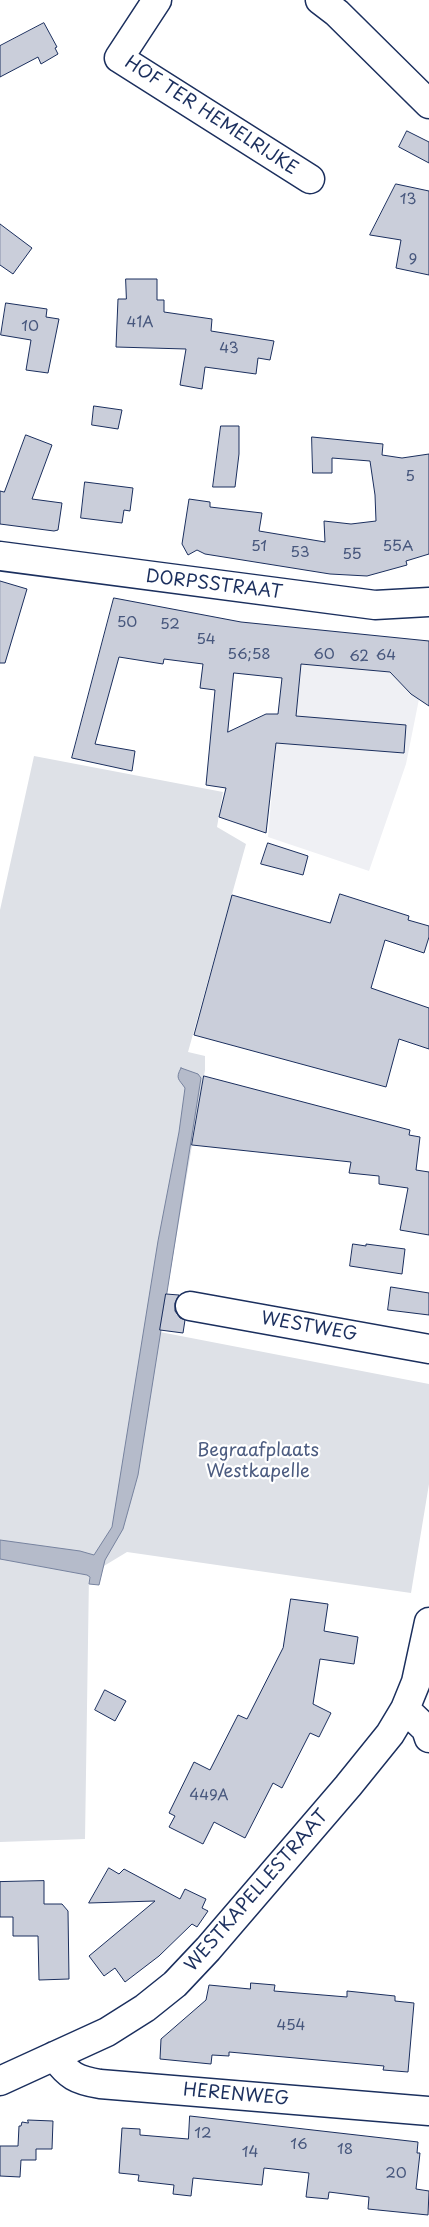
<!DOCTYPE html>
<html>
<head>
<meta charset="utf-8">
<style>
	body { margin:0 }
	canvas { display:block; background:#fff }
</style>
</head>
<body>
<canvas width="429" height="2227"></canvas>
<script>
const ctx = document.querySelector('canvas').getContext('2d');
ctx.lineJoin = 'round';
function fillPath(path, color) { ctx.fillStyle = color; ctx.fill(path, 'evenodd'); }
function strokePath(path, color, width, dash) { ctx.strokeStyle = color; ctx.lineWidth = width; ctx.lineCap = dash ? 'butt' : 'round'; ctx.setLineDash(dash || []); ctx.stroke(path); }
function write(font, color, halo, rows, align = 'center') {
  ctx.font = font + ' "Playpen Sans",sans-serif'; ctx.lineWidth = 4.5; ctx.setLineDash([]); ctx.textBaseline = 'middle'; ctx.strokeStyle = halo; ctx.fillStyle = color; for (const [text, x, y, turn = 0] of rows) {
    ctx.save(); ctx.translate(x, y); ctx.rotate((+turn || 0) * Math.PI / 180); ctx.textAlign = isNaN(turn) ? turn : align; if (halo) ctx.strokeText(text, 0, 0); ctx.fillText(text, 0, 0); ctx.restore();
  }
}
const built = new Path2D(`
	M 285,643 L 365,647 L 411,694 L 419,699 L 406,764 L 369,871 L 268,837 Z`);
const green = new Path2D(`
	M 34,756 L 223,792 L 217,827 L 246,844 L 188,1052 L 205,1056 L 205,1070 L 160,1332 L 429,1384 L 429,1484 L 411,1593 L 127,1552 L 89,1575 L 85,1839 L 0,1842 L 0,910 Z`);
const water = new Path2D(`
	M 181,1068 L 198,1074 L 201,1078 L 138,1475 L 123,1529 L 105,1560 L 99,1585 L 89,1584 L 90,1577 L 87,1575 L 0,1559 L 0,1540 L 80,1551 L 94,1555 L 112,1527 L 158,1241 L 179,1132 L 185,1088 C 179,1079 175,1079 181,1068 Z`);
const building = new Path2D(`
	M 44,23 L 57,47 L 55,48 L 58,54 L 41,64 L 38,57 L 0,77 L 0,46 Z
	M 407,131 L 429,142 L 429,163 L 399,147 Z
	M 396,184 L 429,191 L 429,275 L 396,268 L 401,240 L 370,235 Z
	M 0,224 L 32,248 L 13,274 L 0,265 Z
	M 126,279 L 157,279 L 157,300 L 164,300 L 164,312 L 212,319 L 211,331 L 274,341 L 270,360 L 258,358 L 256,374 L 205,367 L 202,389 L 180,385 L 186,349 L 116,347 L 118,299 L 126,299 Z
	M 6,303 L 47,309 L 46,317 L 59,319 L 48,373 L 26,370 L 31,340 L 1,335 Z
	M 94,406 L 122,410 L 118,429 L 92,425 Z
	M 221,426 L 239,426 L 239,454 L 235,487 L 213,487 Z
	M 26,435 L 52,445 L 32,499 L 62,503 L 58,530 L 54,531 L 0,524 L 0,491 L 4,492 Z
	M 312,437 L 383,444 L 382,455 L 402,458 L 429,454 L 429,554 L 406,561 L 407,565 L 367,576 L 330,574 L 205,554 L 197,550 L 188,555 L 182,544 L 189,499 L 210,502 L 210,507 L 262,513 L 259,531 L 325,542 L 324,521 L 351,524 L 376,521 L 375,495 L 370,461 L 332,458 L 332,473 L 313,473 Z
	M 85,482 L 133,488 L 130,511 L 124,510 L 122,523 L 81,518 Z
	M 0,581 L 27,589 L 5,663 L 0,663 Z
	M 114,598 L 241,622 L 429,641 L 429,706 L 411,694 L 390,672 L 301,664 L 296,716 L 406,725 L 404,753 L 276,743 L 266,833 L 219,817 L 226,788 L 206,785 L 215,690 L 200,688 L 203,664 L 164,659 L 163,664 L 119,657 L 95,744 L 135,751 L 132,771 L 72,758 ZM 234,673 L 282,678 L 278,714 L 266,714 L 228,732 Z
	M 268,843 L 308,856 L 303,875 L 261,864 Z
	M 340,894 L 409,916 L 408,920 L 429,926 L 429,937 L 424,953 L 385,940 L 371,988 L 429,1008 L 429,1049 L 399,1039 L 386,1087 L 194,1035 L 232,895 L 330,923 Z
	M 204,1076 L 410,1130 L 409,1135 L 420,1137 L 416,1170 L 429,1172 L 429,1235 L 400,1230 L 408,1188 L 379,1184 L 379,1176 L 349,1173 L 351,1162 L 192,1145 Z
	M 353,1244 L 366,1246 L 366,1244 L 405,1249 L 402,1274 L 350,1266 Z
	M 391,1287 L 429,1293 L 429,1315 L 388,1310 Z
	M 166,1294 L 179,1295 L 175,1303 L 175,1311 L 180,1318 L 185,1320 L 183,1333 L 160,1330 Z
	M 291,1599 L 328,1604 L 324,1631 L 358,1637 L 354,1664 L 320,1659 L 313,1704 L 331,1713 L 319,1737 L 310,1733 L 282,1788 L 273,1783 L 245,1838 L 214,1822 L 203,1844 L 169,1827 L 175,1816 L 169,1813 L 194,1762 L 210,1770 L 238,1715 L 247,1719 L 283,1648 Z
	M 105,1690 L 126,1701 L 115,1721 L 95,1710 Z
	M 109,1868 L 119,1874 L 124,1869 L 180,1899 L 185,1889 L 206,1899 L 202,1908 L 208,1911 L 197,1927 L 192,1924 L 159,1956 L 125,1982 L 115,1968 L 104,1976 L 89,1956 L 155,1901 L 89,1903 Z
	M 44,1881 L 44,1904 L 62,1904 L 68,1911 L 69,1979 L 39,1980 L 38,1936 L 13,1936 L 13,1917 L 0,1917 L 0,1882 Z
	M 251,1983 L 275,1985 L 274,1991 L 347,1997 L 347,1991 L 395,1996 L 395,2001 L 414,2003 L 408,2072 L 383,2070 L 384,2066 L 229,2052 L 229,2056 L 212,2055 L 211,2064 L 160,2059 L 161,2039 L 206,2000 L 209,1985 L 250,1989 Z
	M 190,2116 L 418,2142 L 417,2153 L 420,2153 L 416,2189 L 429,2191 L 428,2215 L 368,2209 L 369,2197 L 329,2192 L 328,2199 L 306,2197 L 309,2173 L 264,2168 L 262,2185 L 193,2178 L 191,2196 L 173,2194 L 174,2185 L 138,2181 L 139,2175 L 119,2173 L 122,2128 L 140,2129 L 140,2135 L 188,2139 Z
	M 28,2120 L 53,2121 L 52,2149 L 36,2149 L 36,2160 L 21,2160 L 20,2177 L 0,2176 L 0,2146 L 18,2146 L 19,2126 L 21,2126 L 22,2122 L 28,2123 Z`);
const minor = new Path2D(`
	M 157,0 L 119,58 L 310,179
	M 320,0 L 337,13 L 429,104
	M 0,556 L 375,605 L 429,602
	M 190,1306 L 429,1349
	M 405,1709 L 426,1729 L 429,1738
	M 54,2056 C 69,2076 76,2080 100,2084 L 429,2111
	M 0,2081 L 107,2032 L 145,2008 L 175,1984 L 208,1949 L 348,1786 L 390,1734 L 405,1709 L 416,1682 L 429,1622`);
const numberNames = [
	["13",408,200],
	["9",413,260],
	["41A",140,323],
	["10",30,327],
	["43",229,349],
	["5",410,477],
	["51",259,547],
	["55A",398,547],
	["53",300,553],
	["55",352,555],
	["50",127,623],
	["52",170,625],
	["54",206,640],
	["56;58",249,655],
	["60",324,655],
	["64",386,656],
	["62",359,657],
	["449A",209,1796],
	["454",291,2026],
	["12",203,2134],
	["16",299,2145],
	["18",345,2150],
	["14",250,2153],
	["20",396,2174]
];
const streetNames = [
	["HOF TER HEMELRIJKE",211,116,33],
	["DORPSSTRAAT",214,585,7],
	["WESTWEG",309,1327,10],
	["WESTKAPELLESTRAAT",257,1891,-49],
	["HERENWEG",236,2095,5]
];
const parkNames = [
	["Begraafplaats",258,1451],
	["Westkapelle",258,1472]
];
fillPath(built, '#eff0f4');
fillPath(green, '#dee1e7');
fillPath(water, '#b5bbca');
strokePath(water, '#77839f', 1);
fillPath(building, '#caceda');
strokePath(building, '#1b2f5e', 1);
strokePath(minor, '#1b2f5e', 31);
strokePath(minor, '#fff', 28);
write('15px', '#47577d', null, numberNames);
write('18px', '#1b2f5e', '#fff', streetNames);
write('18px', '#4c5c80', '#fff', parkNames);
</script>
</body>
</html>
